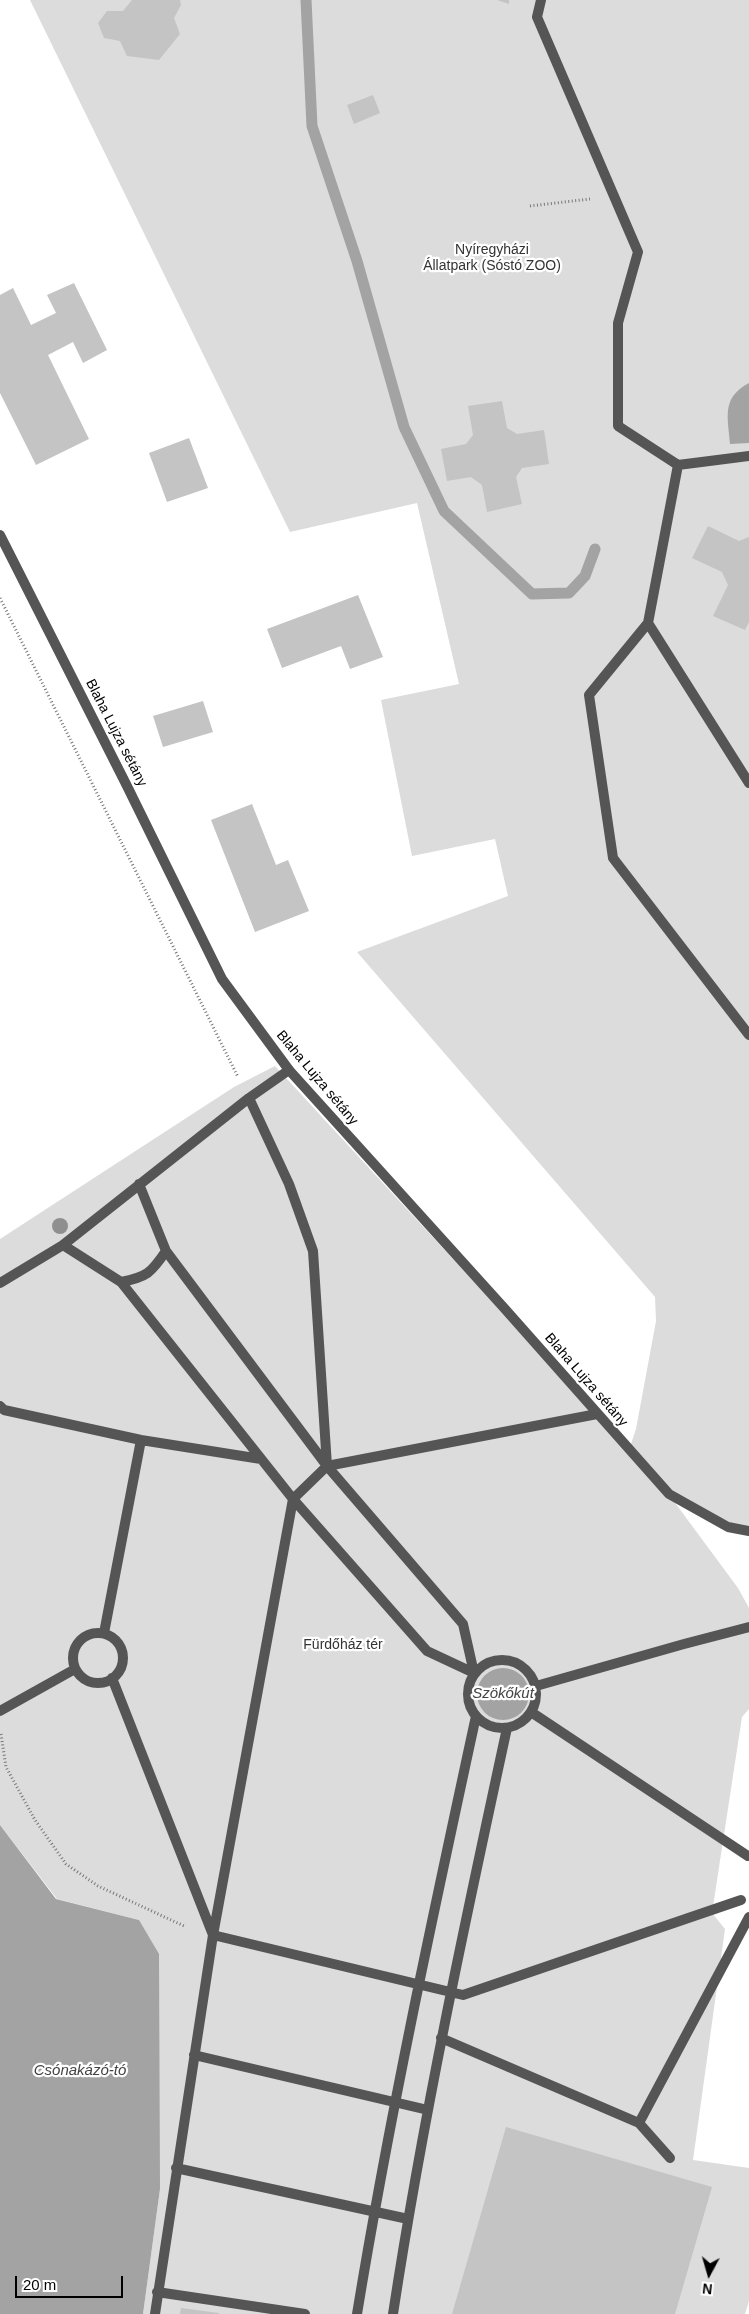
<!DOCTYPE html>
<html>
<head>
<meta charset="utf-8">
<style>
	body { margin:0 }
	#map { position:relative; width:749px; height:2314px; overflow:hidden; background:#fff; font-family:Arial,sans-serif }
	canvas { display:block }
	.north { position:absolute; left:684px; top:2249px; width:50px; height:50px; -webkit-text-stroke:4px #fff; paint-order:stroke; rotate:186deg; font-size:14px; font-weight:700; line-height:20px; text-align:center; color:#000 }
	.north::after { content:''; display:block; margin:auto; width:18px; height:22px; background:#000; clip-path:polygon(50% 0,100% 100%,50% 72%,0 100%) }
	.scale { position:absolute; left:15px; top:2276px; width:108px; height:22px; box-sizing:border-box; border:2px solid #000; border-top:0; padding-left:6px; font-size:15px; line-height:18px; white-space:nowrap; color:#000; -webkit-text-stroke:4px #fff; paint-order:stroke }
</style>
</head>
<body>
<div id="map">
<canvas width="749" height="2314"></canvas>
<div class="north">N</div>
<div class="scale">20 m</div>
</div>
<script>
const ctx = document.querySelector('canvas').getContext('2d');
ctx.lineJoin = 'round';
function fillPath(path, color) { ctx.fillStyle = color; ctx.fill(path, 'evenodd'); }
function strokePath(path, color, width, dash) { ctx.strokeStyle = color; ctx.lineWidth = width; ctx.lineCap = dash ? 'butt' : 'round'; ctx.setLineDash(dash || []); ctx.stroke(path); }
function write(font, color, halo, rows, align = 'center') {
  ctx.font = font + ' Arial,sans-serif'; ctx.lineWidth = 4.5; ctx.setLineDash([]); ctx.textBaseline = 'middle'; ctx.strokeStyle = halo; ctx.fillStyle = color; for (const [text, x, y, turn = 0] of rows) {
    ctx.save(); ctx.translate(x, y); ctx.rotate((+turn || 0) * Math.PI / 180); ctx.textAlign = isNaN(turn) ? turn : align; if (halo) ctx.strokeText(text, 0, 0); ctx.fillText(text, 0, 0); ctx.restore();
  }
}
const green = new Path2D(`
	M 30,0 L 749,0 L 749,1531 L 670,1496 L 738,1588 L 749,1608 L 749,1709 L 742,1717 L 712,1913 L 725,1929 L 693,2160 L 749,2168 L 749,2301 L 745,2314 L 143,2314 L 160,2189 L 139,1920 L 57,1899 L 0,1825 L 0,1239 L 234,1087 L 275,1066 L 629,1450 L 636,1429 L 656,1321 L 655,1297 L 357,952 L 508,896 L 495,839 L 412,856 L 381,700 L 459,684 L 417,503 L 290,532 Z`);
const water = new Path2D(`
	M 749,383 L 749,443 L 730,444 C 728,417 721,398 749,383 Z
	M477 1694a26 26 0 1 1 52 0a26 26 0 1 1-52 0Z
	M 0,1825 L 56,1899 L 139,1920 L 159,1954 L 160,2189 L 143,2314 L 0,2314 Z`);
const stream = new Path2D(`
	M 306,0 L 312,126 L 357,261 L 404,427 L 444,511 L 532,594 L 569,593 L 585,576 L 595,549`);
const building = new Path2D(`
	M 132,0 L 180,0 L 181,5 L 174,18 L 180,34 L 159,60 L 127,56 L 120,41 L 104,38 L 98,23 L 107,11 L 123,11 Z
	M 497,0 L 509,0 L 509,4 Z
	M 373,95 L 380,113 L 354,124 L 347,105 Z
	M 74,283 L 107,350 L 83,363 L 73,342 L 48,355 L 89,439 L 36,465 L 0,393 L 0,295 L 13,288 L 31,325 L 56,313 L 47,295 Z
	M 502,401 L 507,428 L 517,434 L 544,430 L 549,464 L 522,468 L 516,477 L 522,504 L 487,512 L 482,485 L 471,477 L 447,481 L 441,449 L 466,444 L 473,435 L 468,406 Z
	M 189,438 L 208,488 L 167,502 L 149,453 Z
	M 708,526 L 739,541 L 749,537 L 749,622 L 745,630 L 713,616 L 728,585 L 722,572 L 692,558 Z
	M 358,595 L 383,657 L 350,669 L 341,646 L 282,668 L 267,629 Z
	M 203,701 L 213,732 L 163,747 L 153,716 Z
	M 252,804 L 276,865 L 288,860 L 309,911 L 255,932 L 211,820 Z
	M 506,2127 L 712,2187 L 675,2314 L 452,2314 Z
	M 181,2308 L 219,2313 L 219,2314 L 180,2314 Z`);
const path = new Path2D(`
	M 530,206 L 590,199
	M 0,598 L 238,1077
	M 1,1734 L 6,1767 L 35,1820 L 66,1864 L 98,1886 L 184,1926`);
const pedestrian = new Path2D(`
	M 541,0 L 537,17 L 638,252 L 618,323 L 618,426 L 678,465 L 749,456
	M 678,465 L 648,623 L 589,695 L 613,858 L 749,1035
	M 648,623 L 749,783
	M 139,1184 L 166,1251 L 327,1466 L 463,1624 L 474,1673
	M 63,1245 L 121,1282 L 293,1499 L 427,1651 L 474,1673
	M 121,1282 C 147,1277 151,1273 166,1251
	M 0,1283 L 63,1245 L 249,1098 L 289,1070
	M 0,1406 L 4,1410 L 141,1440 L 261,1459
	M 327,1466 L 597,1414
	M 104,1633 L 141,1440
	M73 1658a25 25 0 1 1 50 0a25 25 0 1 1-50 0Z
	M468 1694a34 34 0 1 1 68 0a34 34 0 1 1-68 0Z
	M 112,1678 L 213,1935 L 463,1995 L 741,1900
	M 536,1686 L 684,1644 L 749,1627
	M 0,1711 L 75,1669
	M 531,1712 L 748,1856
	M 441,2038 L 639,2123
	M 194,2055 L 428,2110
	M 670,2158 L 639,2123 L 749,1917
	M 176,2168 L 408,2219
	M 157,2292 L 305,2314
	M 155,2314 L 213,1935 L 293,1499 L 327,1466 L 313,1251 L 289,1184 L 249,1098
	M 357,2314 C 390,2113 433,1915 476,1716
	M 393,2314 C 423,2117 465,1922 507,1728`);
const minor = new Path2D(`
	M 0,535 L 127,786 L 222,979 L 289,1070 L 505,1309 L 669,1494 L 728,1527 L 749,1531`);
const trees = [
	[60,1226]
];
const parkNames = [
	["Nyíregyházi",492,250],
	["Állatpark (Sóstó ZOO)",492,266],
	["Fürdőház tér",343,1645]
];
const streetNames = [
	["Blaha Lujza sétány",116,733,63],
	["Blaha Lujza sétány",317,1078,50],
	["Blaha Lujza sétány",586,1380,49]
];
const waterNames = [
	["Szökőkút",503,1694],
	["Csónakázó-tó",80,2071]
];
fillPath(green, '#dcdcdc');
fillPath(water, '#a3a3a3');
strokePath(stream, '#a3a3a3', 11);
fillPath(building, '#c4c4c4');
strokePath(path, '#777', 3, [1, 2.5]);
strokePath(pedestrian, '#555', 10);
strokePath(minor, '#555', 10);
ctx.fillStyle = '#8f8f8f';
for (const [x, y] of trees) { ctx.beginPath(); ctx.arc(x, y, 8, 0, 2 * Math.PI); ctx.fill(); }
write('14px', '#333', '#fff', parkNames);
write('14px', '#000', '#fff', streetNames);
write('italic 15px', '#444', '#fff', waterNames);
</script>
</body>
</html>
